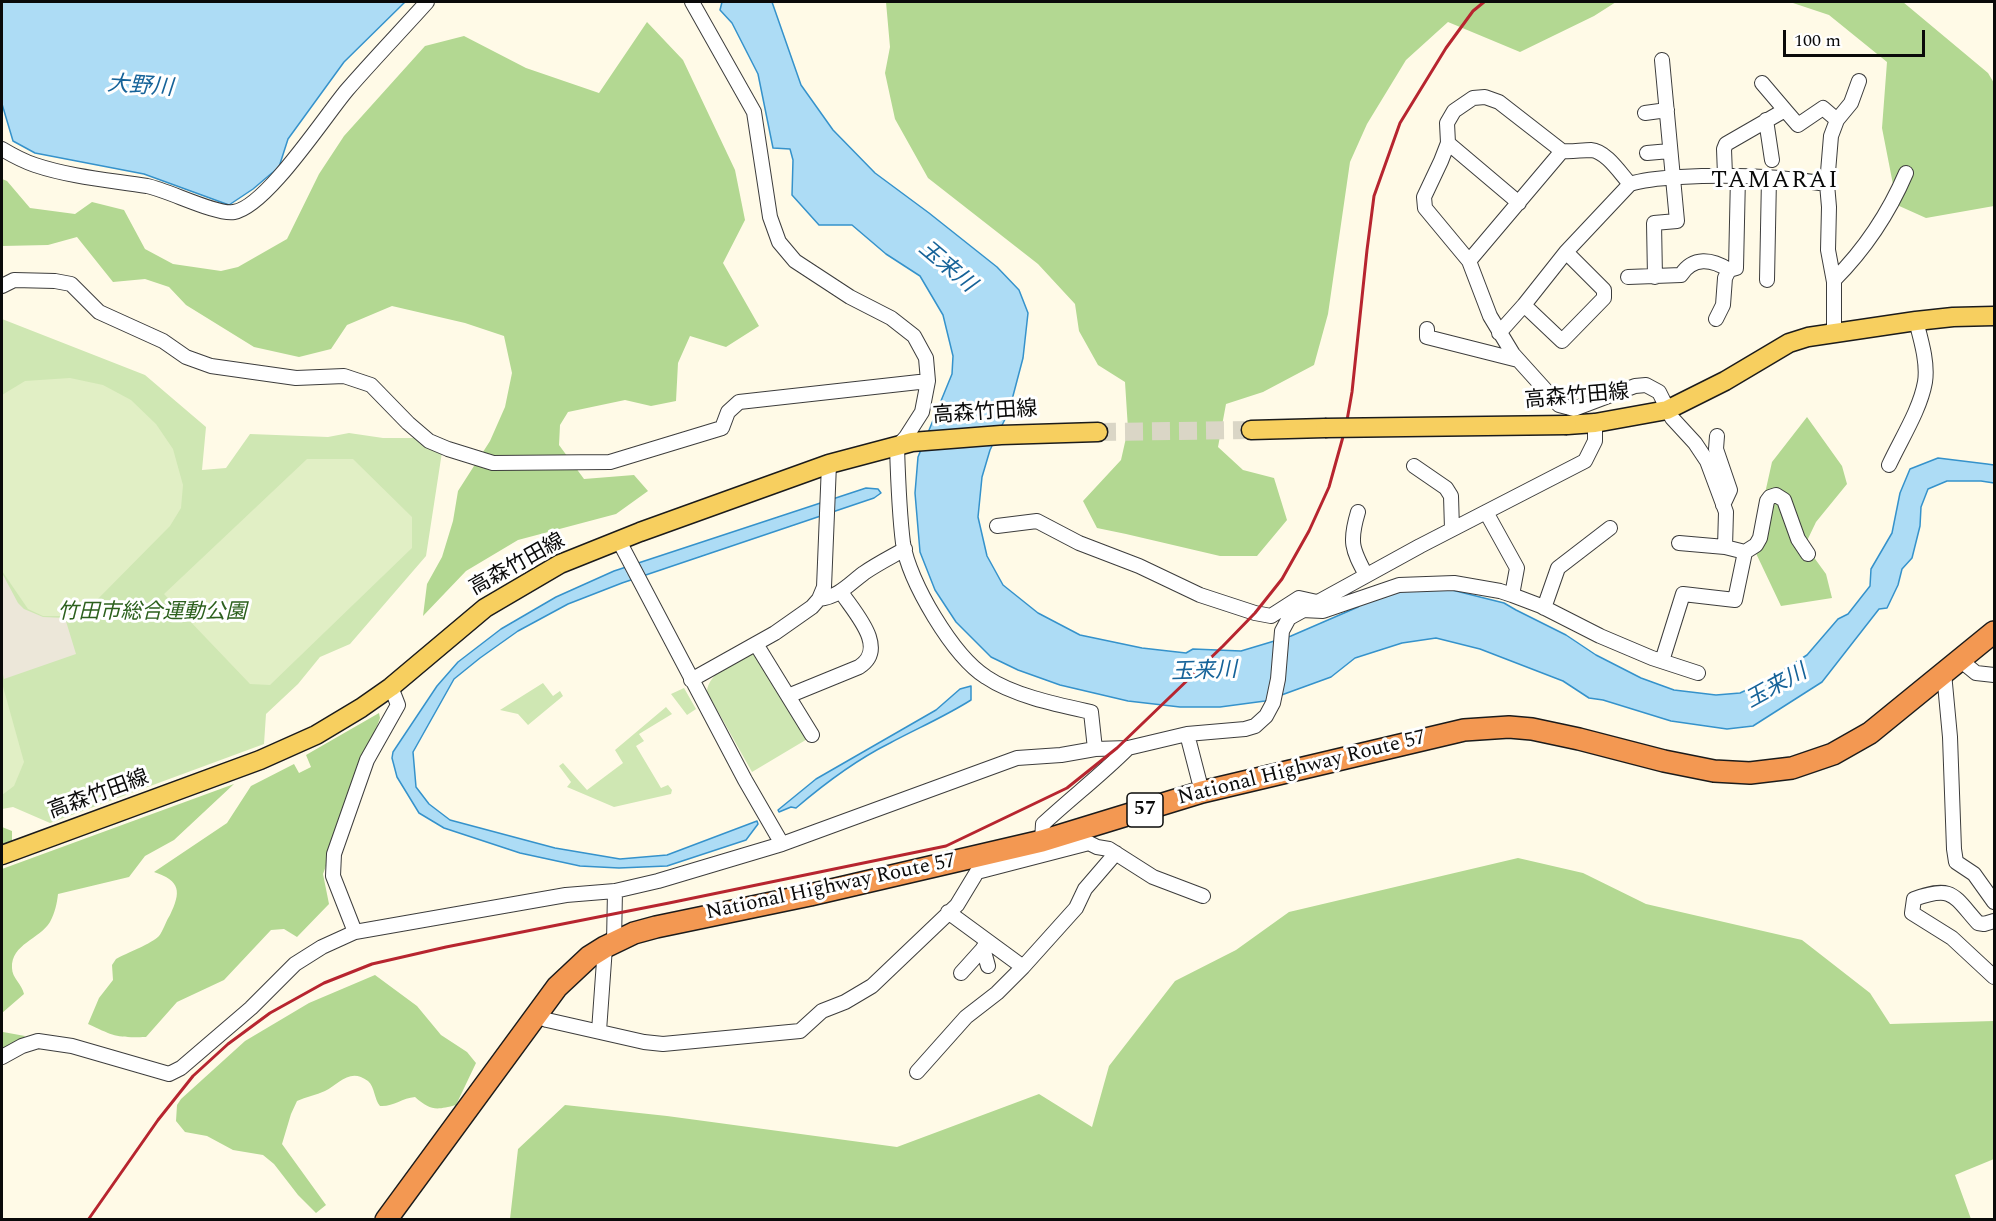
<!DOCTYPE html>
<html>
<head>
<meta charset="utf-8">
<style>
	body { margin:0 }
	#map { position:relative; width:1996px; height:1221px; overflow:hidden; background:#fffae7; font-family:Spectral,serif }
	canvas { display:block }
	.frame { position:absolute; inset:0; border:3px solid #0a0a0a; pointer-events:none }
	.scale { position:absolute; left:1783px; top:30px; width:142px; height:27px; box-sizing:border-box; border:3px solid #0a0a0a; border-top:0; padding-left:8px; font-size:18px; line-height:21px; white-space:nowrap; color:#0a0a0a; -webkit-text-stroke:4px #fff; paint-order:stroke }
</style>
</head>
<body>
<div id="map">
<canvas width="1996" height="1221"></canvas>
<div class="frame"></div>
<div class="scale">100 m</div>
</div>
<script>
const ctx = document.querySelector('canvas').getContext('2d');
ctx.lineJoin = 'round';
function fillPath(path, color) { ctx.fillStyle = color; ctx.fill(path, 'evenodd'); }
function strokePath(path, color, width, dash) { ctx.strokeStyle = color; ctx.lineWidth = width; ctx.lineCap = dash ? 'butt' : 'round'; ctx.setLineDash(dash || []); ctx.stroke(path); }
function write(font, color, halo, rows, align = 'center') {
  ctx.font = font + ' Spectral,"Noto Sans JP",serif'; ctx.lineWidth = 6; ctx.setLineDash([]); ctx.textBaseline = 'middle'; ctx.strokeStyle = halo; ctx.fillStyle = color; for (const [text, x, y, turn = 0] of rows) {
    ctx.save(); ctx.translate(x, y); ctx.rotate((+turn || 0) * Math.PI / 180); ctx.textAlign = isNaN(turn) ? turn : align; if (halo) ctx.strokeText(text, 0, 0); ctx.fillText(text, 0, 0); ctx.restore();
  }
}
const green = new Path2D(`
	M 2,319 L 145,375 L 206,427 L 202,470 L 226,468 L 250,434 L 328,437 L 349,433 L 383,438 L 417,438 L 442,452 L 426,556 L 350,644 L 320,657 L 298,684 L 266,714 L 264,744 L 50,823 L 13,807 L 2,809 Z
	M 752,652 L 757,654 L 809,738 L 752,772 L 707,692 C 708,672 736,662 752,652 Z
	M 543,683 L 553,696 L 560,691 L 563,696 L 528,725 L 518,714 L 500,710 Z
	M 684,688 L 696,709 L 687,715 L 671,694 Z
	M 666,707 L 672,714 L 639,734 L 644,741 L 636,746 L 661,788 L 668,785 L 672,790 L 671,794 L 614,807 L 567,787 L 571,782 L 559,766 L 563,763 L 587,790 L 623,763 L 615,750 Z`);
const forest = new Path2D(`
	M 886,2 L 1616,2 L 1594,16 L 1520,52 L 1448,22 L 1406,60 L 1367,124 L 1350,162 L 1328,314 L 1314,365 L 1263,392 L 1226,404 L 1218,447 L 1243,470 L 1274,478 L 1287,520 L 1257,556 L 1220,556 L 1126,534 L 1097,528 L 1083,501 L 1121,460 L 1128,429 L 1125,382 L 1098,365 L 1079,331 L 1075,304 L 1038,264 L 928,178 L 895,119 L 885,73 L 890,47 Z
	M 1790,2 L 1903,2 L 1988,73 L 1994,83 L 1994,206 L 1926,218 L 1897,205 L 1882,128 L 1887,62 L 1829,15 Z
	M 647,22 L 683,60 L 735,170 L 745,220 L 723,263 L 759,326 L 726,347 L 690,336 L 678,363 L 676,401 L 651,406 L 625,400 L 568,412 L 560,425 L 559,445 L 584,479 L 634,475 L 648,491 L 616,514 L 518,540 L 466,571 L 423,616 L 427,584 L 442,557 L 453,521 L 458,491 L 490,441 L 505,407 L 512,373 L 504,336 L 465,323 L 392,306 L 347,325 L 331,349 L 299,357 L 254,347 L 186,305 L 169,287 L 145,279 L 113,282 L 77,237 L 48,245 L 2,246 L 2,179 L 7,181 L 30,208 L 75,214 L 92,202 L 124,210 L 145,249 L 173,264 L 221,271 L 238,267 L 287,239 L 319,174 L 344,136 L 425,46 L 464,36 L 526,68 L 599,93 Z
	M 1807,417 L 1842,466 L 1847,484 L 1816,522 L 1805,545 L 1826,574 L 1832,598 L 1781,606 L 1753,547 L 1772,462 Z
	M 379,713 L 380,718 L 323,874 L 329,904 L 297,937 L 284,929 L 271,930 L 224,980 L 177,1002 L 146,1037 C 116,1038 114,1036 88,1024 L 99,998 L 113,980 L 112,965 L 116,959 C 125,954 153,943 159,936 C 163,931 166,921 170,915 C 181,892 181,881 154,872 L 227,823 L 251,786 L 294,764 L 299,773 L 311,767 L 306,755 Z
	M 234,784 L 174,840 L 145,856 L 129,877 L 58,894 C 57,903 55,913 50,922 C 40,939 11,944 12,968 C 12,978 22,984 24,994 L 2,1013 L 2,869 Z
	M 2,827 L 12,831 L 12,844 L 2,847 Z
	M 1518,858 L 1583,873 L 1646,904 L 1802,940 L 1870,993 L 1890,1024 L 1994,1021 L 1994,1159 L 1955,1175 L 1971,1219 L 510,1219 L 518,1149 L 565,1105 L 667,1116 L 897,1147 L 1039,1094 L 1092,1127 L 1109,1066 L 1175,981 L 1236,950 L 1289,912 Z
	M 375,975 L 417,1006 L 441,1035 L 467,1052 L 476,1063 L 456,1105 C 436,1110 431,1111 415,1097 C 402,1098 393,1107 380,1106 C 374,1099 375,1087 368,1081 C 350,1067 339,1084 325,1091 C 316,1095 306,1097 297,1101 L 291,1114 L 282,1144 L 326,1205 L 316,1213 L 298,1195 L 274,1164 L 263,1155 L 233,1150 L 207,1136 L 185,1132 L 176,1121 L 177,1105 L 181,1099 L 245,1041 L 309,1003 Z
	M 2,1030 L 3,1032 L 25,1036 L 21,1041 L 2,1052 Z`);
const pitch = new Path2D(`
	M 70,378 L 103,385 L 131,400 L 156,424 L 173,449 L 183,485 L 181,508 L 170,526 L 88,609 L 67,616 L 43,616 L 28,609 L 2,571 L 2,395 L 25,381 Z
	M 307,459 L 353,459 L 412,517 L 412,548 L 270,685 L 250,684 L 164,594 Z
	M 2,683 L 24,762 L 14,786 L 2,795 Z`);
const plaza = new Path2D(`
	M 2,573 L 18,603 L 24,609 L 43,617 L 65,618 L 76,654 L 4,679 L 2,669 Z`);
const water = new Path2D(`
	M 2,2 L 405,2 L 344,62 L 288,139 L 279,167 L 253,189 L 229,205 L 144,174 L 35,153 L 13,141 L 2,104 Z
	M 722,2 L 772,2 L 801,85 L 833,130 L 875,173 L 929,213 L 997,267 L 1019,290 L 1028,313 L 1023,358 L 1009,411 L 990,450 L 982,477 L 978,517 L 987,556 L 1003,585 L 1038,613 L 1080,635 L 1142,648 L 1186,653 L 1193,649 L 1241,651 L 1291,636 L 1358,607 L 1364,600 L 1407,590 L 1452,590 L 1504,603 L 1516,610 L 1566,635 L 1596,655 L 1641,678 L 1674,690 L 1716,695 L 1740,693 L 1768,680 L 1807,655 L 1838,619 L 1848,614 L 1870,586 L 1871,569 L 1892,533 L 1900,493 L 1910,469 L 1938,458 L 1987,464 L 1994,465 L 1994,483 L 1981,481 L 1947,481 L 1928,489 L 1921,507 L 1920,526 L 1912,558 L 1902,569 L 1898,585 L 1887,608 L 1879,609 L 1822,682 L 1753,726 L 1727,729 L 1671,721 L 1603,700 L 1589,698 L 1563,681 L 1480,649 L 1436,638 L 1402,643 L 1355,658 L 1331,677 L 1265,701 L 1220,707 L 1180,707 L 1128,701 L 1060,685 L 1018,670 L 991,657 L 956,622 L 935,590 L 920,552 L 915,493 L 918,457 L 952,374 L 953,356 L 943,315 L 920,276 L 886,254 L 852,225 L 819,225 L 792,195 L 793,160 L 790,149 L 773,148 L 758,74 L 732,23 L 720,10 Z
	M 866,488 L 878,489 L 881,493 L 874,498 L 622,583 L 568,604 L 518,631 L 480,658 L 454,679 L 413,752 L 416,787 L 429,804 L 450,820 L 555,848 L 620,859 L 667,855 L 757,821 L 758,824 L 746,840 L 667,866 L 619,868 L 580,866 L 520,853 L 444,828 L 419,813 L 397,777 L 392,758 L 393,752 L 437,686 L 458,662 L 501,629 L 556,597 L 614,571 Z
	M 971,686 L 971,700 C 944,717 918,728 890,743 C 856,760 824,784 796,808 L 791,807 L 779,812 L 778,810 L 816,779 L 936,710 L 960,689 Z`);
const majorTunnel = new Path2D(`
	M 1098,432 L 1251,430`);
const minor = new Path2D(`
	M 692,2 L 754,112 L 770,217 L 779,242 L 795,261 L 850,297 L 891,318 L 914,336 L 926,358 L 928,381 L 922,412 L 906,437 L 897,447 C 898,478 899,511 903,543 C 909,582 953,656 986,677 C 1014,696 1059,705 1091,712 L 1095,749
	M 1762,83 L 1785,110
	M 1645,113 L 1667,110
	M 1766,120 L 1772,160
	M 1837,120 L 1851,103 L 1859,81
	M 1448,143 L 1519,203
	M 2,149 C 12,155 23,161 35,165 C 71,177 109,180 147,186 C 168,190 216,215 234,212 C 266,207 325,116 347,90 C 373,60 401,31 427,2
	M 1647,153 L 1670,151
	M 1725,175 L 1724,149 L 1726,144 L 1785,110 L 1798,125 L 1823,108 L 1837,120 L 1831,136 L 1827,184 L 1829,207 L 1828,250 L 1834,282 L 1834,333
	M 1630,184 C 1646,179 1664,178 1680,177 C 1729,174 1779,176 1827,184
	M 1469,261 L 1562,151
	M 1628,277 L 1681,275 C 1693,256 1712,259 1729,270
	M 1655,277 L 1654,223 L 1677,221 L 1662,60
	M 1767,280 L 1769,178
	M 1834,280 C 1866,248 1888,215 1906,173
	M 2,286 L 14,280 L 55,281 L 71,284 L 99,312 L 163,341 L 186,357 L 211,366 L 296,378 L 344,376 L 371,385 L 408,423 L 429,441 L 448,449 L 493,463 L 610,462 L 722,428 L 728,412 L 739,402 L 928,381
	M 1524,305 L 1562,341 L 1604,298 L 1604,290 L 1566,252
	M 1716,319 L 1723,305 L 1725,278 L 1729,270 L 1736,268 L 1738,176
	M 1427,329 L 1427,337 L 1518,360
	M 1499,333 L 1524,305 L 1566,252 L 1630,184 C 1620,173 1606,151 1591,150 C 1581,150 1572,152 1562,151 L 1499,102 L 1485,97 L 1473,98 L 1454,111 L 1447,123 L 1448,143 L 1441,161 L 1424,197 L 1425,208 L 1469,261 L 1490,316 L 1513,354 L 1559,405 L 1574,409 L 1635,386 L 1646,385 L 1659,392 L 1672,418 L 1695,443 L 1707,461 L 1726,512 L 1725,547 L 1679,543
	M 1717,436 L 1716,449 L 1730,490 L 1723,505
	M 1889,465 C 1901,439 1920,410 1925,382 C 1928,363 1921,340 1916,321
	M 1414,466 L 1446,488 L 1451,496 L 1452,529
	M 1358,512 C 1349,542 1352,549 1366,575
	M 1486,512 L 1517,568 L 1512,595
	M 997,526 L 1037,521 L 1079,543 L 1139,566 L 1200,595 L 1255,613 L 1271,616 L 1299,598 L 1317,602
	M 619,541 L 745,780 L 782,844
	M 1745,552 L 1756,545 L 1760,538 L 1767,501 L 1770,497 L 1776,495 L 1784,500 L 1798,539 L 1808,554
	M 819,599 C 839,597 849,584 864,573 C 877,564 891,557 905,549
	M 1544,608 L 1558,568 L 1610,528
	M 1302,610 L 1323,611 L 1399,585 L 1454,583 L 1500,591 L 1512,595 L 1541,606 L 1600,636 L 1652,658 L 1698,673
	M 756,644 L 812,735
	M 1960,660 L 1976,673 L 1994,675
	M 1662,661 L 1683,594 L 1735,600 L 1745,552 L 1725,547
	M 1944,673 L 1950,737 L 1954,849 L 1956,862 L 1974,874 L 1994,902
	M 691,680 L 775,633 L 812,607 L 819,599 L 824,587 L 829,464
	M 788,696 L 859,667 C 889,648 854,612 841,592
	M 1187,734 L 1202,792
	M 1042,841 L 1043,824 C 1071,798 1101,775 1128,748
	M 948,912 L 1023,967
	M 1994,921 L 1984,924 L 1978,923 C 1953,895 1953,885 1914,899 L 1912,913 L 1952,938 L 1994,977
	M 355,932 L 333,876 L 334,854 L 367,760 L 398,705 L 391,687
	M 614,942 L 615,891
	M 983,948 L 988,966
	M 961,973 L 988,943
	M 535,1015 L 547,1020 L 644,1042 L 663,1044 L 800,1031 L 822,1011 L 845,1002 L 872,986 L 957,905 L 977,872 L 1089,843 L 1097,847 L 1109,849 L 1153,877 L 1203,896
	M 599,1031 L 605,947
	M 2,1057 L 22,1046 L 38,1041 L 72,1046 L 169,1074 L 181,1068 L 251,1008 L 295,964 L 322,947 L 355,932 L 566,895 L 615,891 L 658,881 L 782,844 L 1017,758 L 1061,755 L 1095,749 L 1128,748 L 1187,734 L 1245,729 L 1255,726 L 1266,716 L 1273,703 L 1278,679 L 1282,631 L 1289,618 L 1420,546 L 1585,461 L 1595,441 L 1595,423
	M 917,1072 L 966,1017 L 997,993 L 1023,967 L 1076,908 L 1085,889 L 1116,853`);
const major = new Path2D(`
	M 1567,425 L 1595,423 L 1667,410 L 1725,381 L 1789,343 L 1808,337 L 1916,321 L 1953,317 L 1994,316
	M 1251,430 L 1325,428
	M 2,855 L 260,760 L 316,735 L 361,708 L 391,687 L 485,608 L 560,564 L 640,532 L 829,464 L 912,442 L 1001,435 L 1098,432`);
const highway = new Path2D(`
	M 386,1220 L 557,987 L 589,957 L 605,947 L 634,933 L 656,927 L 810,895 L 1042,841 L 1202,792 L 1464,730 L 1509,727 L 1532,729 L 1579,739 L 1664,761 L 1714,771 L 1750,773 L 1792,768 L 1833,754 L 1870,733 L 1994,632`);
const rail = new Path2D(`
	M 88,1220 L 158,1120 L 193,1076 L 228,1044 L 270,1013 L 324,983 L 372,964 L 446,947 L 669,903 L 946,846 L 1067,788 L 1117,748 L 1223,646 L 1255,613 L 1282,579 L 1309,531 L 1329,487 L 1346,426 L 1352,392 L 1367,250 L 1374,196 L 1400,123 L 1446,48 L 1473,11 L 1484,2`);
const majorBridge = new Path2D(`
	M 1325,428 L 1567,425`);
const shields = [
	[1145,810,36]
];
const shieldNames = [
	["57",1145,810]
];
const streetNames = [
	["高森竹田線",1577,398,-5],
	["高森竹田線",985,414,-4],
	["高森竹田線",518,566,-29],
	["National Highway Route 57",1302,769,-14],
	["高森竹田線",99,796,-20],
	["National Highway Route 57",831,888,-12]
];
const parkNames = [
	["竹田市総合運動公園",152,614]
];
const waterNames = [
	["大野川",140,88,4],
	["玉来川",946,268,40],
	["玉来川",1204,673,-2],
	["玉来川",1777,688,-29]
];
const quarterNames = [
	["TAMARAI",1775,182]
];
fillPath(green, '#cfe7b3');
fillPath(forest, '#b3d892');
fillPath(pitch, '#e1efc5');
fillPath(plaza, '#ece7d9');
fillPath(water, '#addcf5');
strokePath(water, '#3592cb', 1.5);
strokePath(majorTunnel, '#dad6c6', 18, [18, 9]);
strokePath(minor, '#3d3d3d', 16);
strokePath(major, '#1b1b1b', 21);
strokePath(highway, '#1b1b1b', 24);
strokePath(minor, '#fff', 14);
strokePath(major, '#f7cf5f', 18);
strokePath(highway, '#f39852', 21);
strokePath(rail, '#b7252f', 3);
strokePath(majorBridge, '#1b1b1b', 21, []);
strokePath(majorBridge, '#f7cf5f', 18);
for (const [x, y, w] of shields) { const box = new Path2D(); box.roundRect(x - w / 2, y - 17, w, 34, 4.5); ctx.fillStyle = '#fff'; ctx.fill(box); strokePath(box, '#0a0a0a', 1.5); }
write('bold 20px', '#0a0a0a', null, shieldNames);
write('21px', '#0a0a0a', '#fff', streetNames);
write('italic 21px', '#2c601d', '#fff', parkNames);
write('italic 22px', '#166399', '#fff', waterNames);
ctx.letterSpacing = '1.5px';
write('24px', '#0a0a0a', '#fff', quarterNames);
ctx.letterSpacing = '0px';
</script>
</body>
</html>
